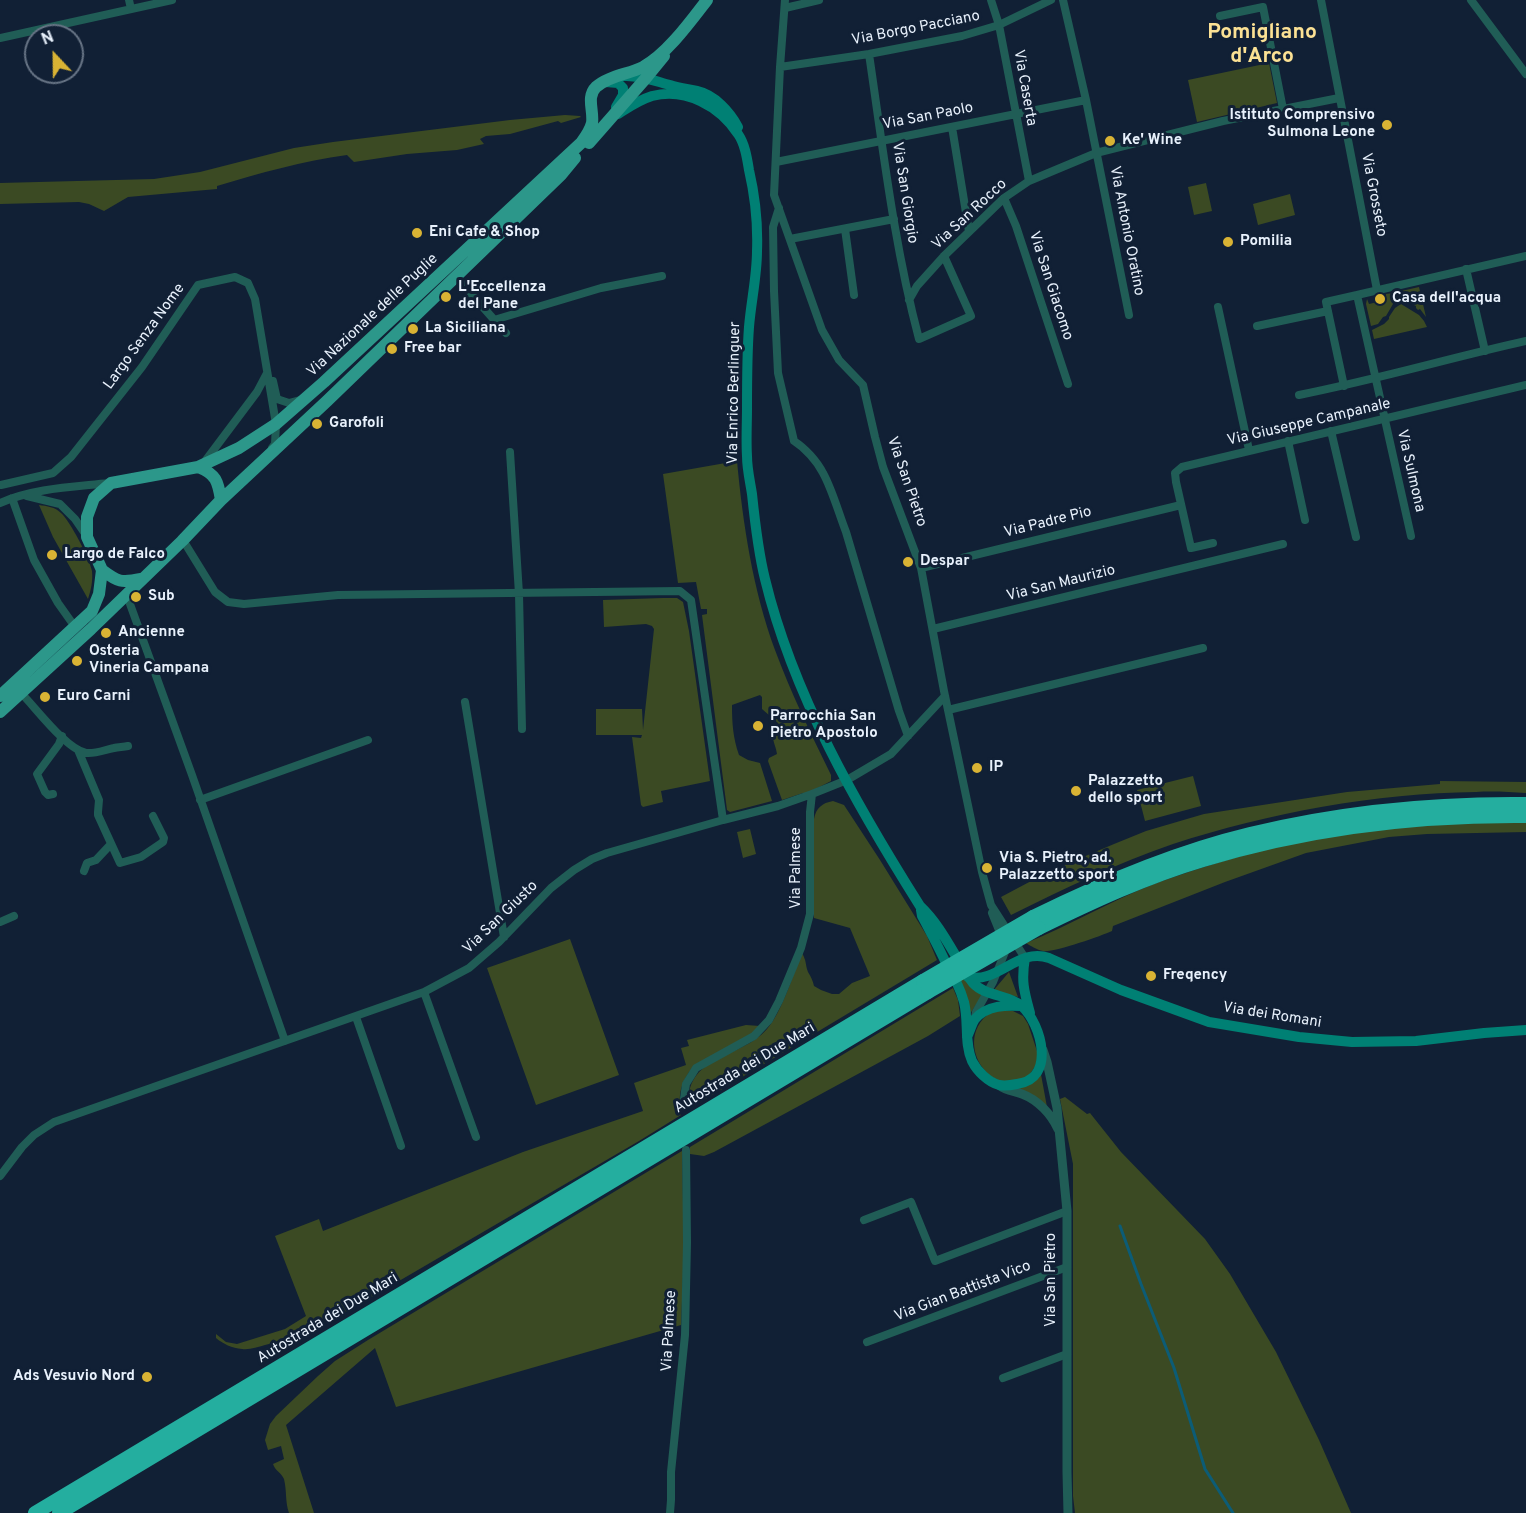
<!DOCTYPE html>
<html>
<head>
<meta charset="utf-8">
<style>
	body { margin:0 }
	#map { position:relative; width:1526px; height:1513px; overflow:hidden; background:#112035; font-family:Overpass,sans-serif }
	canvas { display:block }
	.north { position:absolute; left:24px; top:24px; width:60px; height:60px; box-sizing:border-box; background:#112035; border:2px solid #677485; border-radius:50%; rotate:338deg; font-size:16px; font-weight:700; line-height:24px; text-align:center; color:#e8f1fc }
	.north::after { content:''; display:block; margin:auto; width:21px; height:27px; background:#d9b334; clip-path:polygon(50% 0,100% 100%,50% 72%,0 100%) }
</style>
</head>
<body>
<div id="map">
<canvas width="1526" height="1513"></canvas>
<div class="north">N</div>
</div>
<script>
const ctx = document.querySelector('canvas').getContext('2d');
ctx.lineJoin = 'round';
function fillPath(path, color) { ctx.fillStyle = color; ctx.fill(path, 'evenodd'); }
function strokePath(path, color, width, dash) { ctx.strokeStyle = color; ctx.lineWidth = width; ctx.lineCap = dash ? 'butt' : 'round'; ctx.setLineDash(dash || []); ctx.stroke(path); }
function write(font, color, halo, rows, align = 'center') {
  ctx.font = font + ' Overpass,sans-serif'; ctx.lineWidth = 6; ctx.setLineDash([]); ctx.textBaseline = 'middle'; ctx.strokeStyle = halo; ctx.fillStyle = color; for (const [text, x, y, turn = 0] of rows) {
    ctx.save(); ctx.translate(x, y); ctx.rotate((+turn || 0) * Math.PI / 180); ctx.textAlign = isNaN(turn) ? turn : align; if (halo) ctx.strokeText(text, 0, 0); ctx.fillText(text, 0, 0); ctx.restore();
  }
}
const green = new Path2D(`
	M 1269,63 L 1277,103 L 1197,122 L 1188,80 Z
	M 565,115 L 580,116 L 581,117 L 561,123 L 558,121 L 510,134 L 486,136 L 480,139 L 484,144 L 457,150 L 407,154 L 354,162 L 347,155 C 303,161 260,173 217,186 L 217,189 L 128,197 L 104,211 L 89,204 L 79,202 L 0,204 L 0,183 L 154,179 L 200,172 L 294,148 L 333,142 L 510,120 Z
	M 1206,183 L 1212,211 L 1194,215 L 1188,187 Z
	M 1290,194 L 1295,215 L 1258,225 L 1253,204 Z
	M 1419,287 L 1426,317 L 1420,309 L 1418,310 L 1416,308 L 1416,306 L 1400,298 L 1397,292 Z
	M 1394,293 L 1393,304 L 1386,316 L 1383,317 L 1378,324 L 1371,326 L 1366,304 L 1367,299 L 1369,304 L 1386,300 L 1386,294 Z
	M 1401,304 L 1419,315 L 1424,321 L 1427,327 L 1374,339 L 1372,330 L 1384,324 L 1389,319 L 1389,317 L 1395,308 Z
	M 737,461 C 743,525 753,590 775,650 C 791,693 811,734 831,775 L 831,781 L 808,793 L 803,793 L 782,800 L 768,761 L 769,758 L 777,754 C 776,744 768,735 778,727 L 778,723 L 762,709 L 762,697 L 760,695 L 732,705 C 732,723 733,738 739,755 L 748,760 L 760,763 L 772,801 L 730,812 L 727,810 L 702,615 L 707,614 L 707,609 L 701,609 L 696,582 L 678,583 L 663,474 Z
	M 39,505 C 47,506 55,507 61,513 C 70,521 90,559 92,571 C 93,581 91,590 88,599 L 53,537 Z
	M 663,598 L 677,598 L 683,602 L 689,631 L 710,781 L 661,791 L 663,802 L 643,807 L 641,805 L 632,737 L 641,738 L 642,735 L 596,735 L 596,709 L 642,709 L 643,730 L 654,629 L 652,626 L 646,624 L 604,627 L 603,600 Z
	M 1193,776 L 1201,806 L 1145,821 L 1137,790 Z
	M 1440,781 L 1526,782 L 1526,793 C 1509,792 1493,791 1476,792 C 1376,793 1268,813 1173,844 C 1117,863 1064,889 1011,915 L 1001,897 L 1050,871 L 1114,844 L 1146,831 L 1204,814 L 1347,792 L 1440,784 Z
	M 833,801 L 844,805 L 880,860 L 927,936 L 937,960 L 689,1109 C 683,1054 740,1060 767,1029 C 782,1012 793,974 802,953 C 807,962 805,964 808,972 C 811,977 813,981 814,986 L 821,990 L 832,994 L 839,994 L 852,983 L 870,976 L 850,928 L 814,918 L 814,819 C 816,808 822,803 833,801 Z
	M 1465,823 L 1526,823 L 1526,832 L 1427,834 L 1389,837 L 1306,853 L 1225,882 L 1113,926 L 1112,931 C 1101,936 1053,953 1043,951 C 1037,950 1031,946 1026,943 C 1069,926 1110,901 1154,884 C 1201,867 1249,852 1298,842 C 1353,831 1409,826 1465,823 Z
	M 750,829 L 756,854 L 743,858 L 737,832 Z
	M 570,939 L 619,1075 L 536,1105 L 487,968 Z
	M 1009,972 L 1018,997 L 993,991 Z
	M 962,976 L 983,994 L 970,1014 L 960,978 Z
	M 953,988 L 958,1000 L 960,1016 L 928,1036 L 714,1152 L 704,1156 L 690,1154 L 690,1147 Z
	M 1013,1011 L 1023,1016 L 1028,1024 L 1038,1054 L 1036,1065 L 1028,1077 C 1021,1079 1012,1083 1005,1082 C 1001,1082 996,1079 992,1077 C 974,1064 967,1037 983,1019 C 986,1016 990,1012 994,1011 C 1000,1010 1007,1011 1013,1011 Z
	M 746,1025 L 760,1026 L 752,1034 L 693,1067 C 680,1083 678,1095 681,1115 L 639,1141 L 339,1316 C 315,1328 291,1339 265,1345 C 257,1347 250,1350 242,1349 C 232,1348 223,1344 216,1338 L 216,1334 L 226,1342 L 237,1344 L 285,1329 L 306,1316 L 275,1236 L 319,1219 L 323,1231 L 523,1152 L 643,1111 L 634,1083 L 686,1065 L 681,1048 L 689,1046 L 687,1040 Z
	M 1040,1069 L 1047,1107 L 1016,1088 Z
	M 1065,1097 L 1087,1114 L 1090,1113 L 1121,1152 L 1205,1239 L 1230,1274 L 1276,1352 L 1319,1440 L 1351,1513 L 1075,1513 L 1073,1496 L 1073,1164 L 1060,1099 Z
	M 682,1151 L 684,1253 L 681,1325 L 396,1407 L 375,1348 L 286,1425 L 314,1513 L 289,1513 C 285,1501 287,1492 284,1479 C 281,1472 275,1471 273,1464 L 284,1459 L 281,1446 L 268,1450 L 265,1440 L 270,1424 L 276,1416 L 318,1376 L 335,1361 L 368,1340 Z`);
const stream = new Path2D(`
	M 1120,1226 L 1141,1284 L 1174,1368 L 1205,1469 L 1233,1513`);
const minor = new Path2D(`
	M 129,0 L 131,9
	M 785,0 L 780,67 L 774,195 L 822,330 L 839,360 L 863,385 L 875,437 L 883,467 L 921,568 L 944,691 L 982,872 L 991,905 L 1025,958
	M 991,0 L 999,25 L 1029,181
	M 1063,0 L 1086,100 L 1129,315
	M 1321,0 L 1377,290
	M 1471,0 L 1526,74
	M 785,8 L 819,0
	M 1220,16 L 1263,7 L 1283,109
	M 0,38 L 172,0
	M 869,54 C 883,149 894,245 919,339 L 971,316 L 944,256
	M 780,67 L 869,54 L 962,36 L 999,25 L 1051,0
	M 952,127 L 969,231
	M 776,162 L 1086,100
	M 1004,198 L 1016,226 L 1068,384
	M 779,208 L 773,227 L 774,291 L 778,373 L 794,441 C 805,448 817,461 823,473 C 832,489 839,514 846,532 L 899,711 L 908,736
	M 845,229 L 854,295
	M 790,239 L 894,219
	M 1466,269 L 1485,351
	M 456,277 L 506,333
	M 909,300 L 917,286 L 944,256 L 1004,198 L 1029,181 L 1096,153 L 1223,121 L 1339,98
	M 1218,307 L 1249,450
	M 494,320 L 601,288 L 662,276
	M 1257,326 L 1328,311
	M 273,381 L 277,399 L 289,403 L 300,400
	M 1344,386 L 1326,302 L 1357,295
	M 1299,395 C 1375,380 1450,358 1526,341
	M 1331,431 L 1356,537
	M 1288,441 L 1305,520
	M 510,452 L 519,594 L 522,729
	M 206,460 L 257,392 L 267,373
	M 1,485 L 53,473 L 71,457 L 142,367 L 198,285 L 235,277 L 248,283 L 255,299 L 276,424 L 275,444 L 272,448
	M 27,496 L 60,504 L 75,519 L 86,535
	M 12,498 L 34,560 L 58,603 L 75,627
	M 0,503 C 34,488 73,487 109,483
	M 1411,536 L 1357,295 L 1526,256
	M 182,541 L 186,545 L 215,592 L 228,602 L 244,604 L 338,595 L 680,591 L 691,600 L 723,820
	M 1213,543 L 1191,548 L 1176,482 L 1175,473 L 1182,467 L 1526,385
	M 921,568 L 1181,505
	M 126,593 L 192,775 L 285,1041
	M 933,629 L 1283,544
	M 21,693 C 36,708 66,749 86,753 C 96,754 104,750 114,748 C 118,747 123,747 128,746
	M 465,702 L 504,937
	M 948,710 L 1203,648
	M 78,750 L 99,800 L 98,812 L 98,815 L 120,863 L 141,857 L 163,842 L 164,838 L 153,816
	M 53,794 L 48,795 L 45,792 L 37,774 L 59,744 L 62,736
	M 200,800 L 368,740
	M 84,871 L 87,863 L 96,860 L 111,844
	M 0,922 L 14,916
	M 424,992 L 476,1137
	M 356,1017 L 401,1146
	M 975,1017 L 976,1012 L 993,982 L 1005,952 L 1005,945 L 992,913
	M 683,1106 L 686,1084 L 696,1068 L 754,1036 L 769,1020 L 779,1001 L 801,948 L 810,914 L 810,812 L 812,794
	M 0,1176 L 22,1147 L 34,1135 L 54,1122 L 424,992 L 469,968 L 499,942 L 551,888 L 574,870 L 592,859 L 607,853 L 723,820 L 778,806 L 812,794 L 847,780 L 891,754 L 945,696
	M 864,1220 L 911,1202 L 935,1261 L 1067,1211
	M 867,1342 L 1067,1267
	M 1003,1378 L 1067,1354
	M 670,1513 L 671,1500 L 671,1472 L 685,1335 L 687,1243 L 686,1150`);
const tertiary = new Path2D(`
	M 1043,1050 L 1047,1062 L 1057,1108 L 1067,1211 L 1067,1472 L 1068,1513
	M 999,1085 C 1006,1091 1014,1091 1022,1094 C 1038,1100 1051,1114 1058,1129`);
const secondary = new Path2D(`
	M 624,76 C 640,75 655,81 670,85 C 679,88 688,89 697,91 C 715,95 730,112 738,127
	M 606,82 L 618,83 L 623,88 L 623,95 L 616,107
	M 618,114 C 629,107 639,100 652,96 C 685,87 720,106 738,134 C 745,144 747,158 749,170 C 755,196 758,224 757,251 C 757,276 751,302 749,327 C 747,354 747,381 747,408 C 747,424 746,440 747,456 C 747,469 750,481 752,494 C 755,523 758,551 765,579 C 793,695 857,806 920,906 C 937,922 948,943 960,963 C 964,970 968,977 973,983 C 986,997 1008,994 1022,1006
	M 921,910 L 922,916 C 930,931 938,946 945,961 C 953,974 960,988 964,1002 C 969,1022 964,1043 972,1061 C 977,1071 988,1082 999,1085 C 1004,1086 1012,1085 1017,1084 C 1056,1079 1042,1025 1022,1006 C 1007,1005 987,1005 975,1019 C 972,1023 970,1031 967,1037
	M 1025,958 C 1021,981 1024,991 1030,1013
	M 968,977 C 998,984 1018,947 1049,958 L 1121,990 L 1209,1022 L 1299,1037 L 1352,1042 L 1416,1041 L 1484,1033 L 1526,1030`);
const primary = new Path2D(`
	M 589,143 L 646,78 L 664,56
	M 198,467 C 216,474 218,481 221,500
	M 102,570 C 118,582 121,583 141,579
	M 0,696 L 92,611 L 99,594 L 102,570 L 87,537 L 87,517 L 94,498 L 111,483 L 198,467 L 239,448 L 276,424 L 324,382 L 581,143 C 586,136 590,131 592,123 C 594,111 586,97 596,87 C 608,76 629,74 643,67 C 667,54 690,22 707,0
	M 0,712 L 91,629 L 182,541 L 221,500 L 327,401 L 561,175 L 575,158`);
const motorway = new Path2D(`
	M 1033,917 C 1102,883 1175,852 1250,834 C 1341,812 1433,803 1526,804
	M 1039,928 C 1092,902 1146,877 1203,860 C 1308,828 1416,815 1526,816
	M 35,1513 L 923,981
	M 59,1513 L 928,992`);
const motorwayBridge = new Path2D(`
	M 923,981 L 1033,917
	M 928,992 L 1039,928`);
const markers = [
	[1387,125,6,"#d9b334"],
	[1110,141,6,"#d9b334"],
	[417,233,6,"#d9b334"],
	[1228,242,6,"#d9b334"],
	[446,297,6,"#d9b334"],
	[1380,299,6,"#d9b334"],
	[413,329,6,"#d9b334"],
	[392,349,6,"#d9b334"],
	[317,424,6,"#d9b334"],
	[52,555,6,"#d9b334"],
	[908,562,6,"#d9b334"],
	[136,597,6,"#d9b334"],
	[106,633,6,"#d9b334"],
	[77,661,6,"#d9b334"],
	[45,697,6,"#d9b334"],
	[758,726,6,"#d9b334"],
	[977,768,6,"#d9b334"],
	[1076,791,6,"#d9b334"],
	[987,868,6,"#d9b334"],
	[1151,976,6,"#d9b334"],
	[147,1377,6,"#d9b334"]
];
const streetNames = [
	["Via Borgo Pacciano",916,29,-11],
	["Via Caserta",1024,88,80],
	["Via San Paolo",928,117,-11],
	["Via San Giorgio",904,193,81],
	["Via Grosseto",1373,195,79],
	["Via San Rocco",970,215,-43],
	["Via Antonio Oratino",1126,231,79],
	["Via San Giacomo",1050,286,72],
	["Via Nazionale delle Puglie",373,316,-43],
	["Largo Senza Nome",145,337,-54],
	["Via Enrico Berlinguer",735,393,-89],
	["Via Giuseppe Campanale",1309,423,-13],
	["Via Sulmona",1410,471,77],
	["Via San Pietro",906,482,71],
	["Via Padre Pio",1048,523,-14],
	["Via San Maurizio",1061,584,-14],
	["Via Palmese",797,868,-90],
	["Via San Giusto",501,918,-44],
	["Via dei Romani",1272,1016,9],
	["Autostrada dei Due Mari",745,1069,-31],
	["Via San Pietro",1052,1280,-90],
	["Via Gian Battista Vico",963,1292,-21],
	["Autostrada dei Due Mari",328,1319,-31],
	["Via Palmese",670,1331,-87]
];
const poiNames = [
	["Istituto Comprensivo",1375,116,"right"],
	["Sulmona Leone",1375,133,"right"],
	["Ke' Wine",1122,141],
	["Eni Cafe & Shop",429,233],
	["Pomilia",1240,242],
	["L'Eccellenza",458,288],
	["del Pane",458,305],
	["Casa dell'acqua",1392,299],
	["La Siciliana",425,329],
	["Free bar",404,349],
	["Garofoli",329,424],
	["Largo de Falco",64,555],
	["Despar",920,562],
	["Sub",148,597],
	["Ancienne",118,633],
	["Osteria",89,652],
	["Vineria Campana",89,669],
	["Euro Carni",57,697],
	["Parrocchia San",770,717],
	["Pietro Apostolo",770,734],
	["IP",989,768],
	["Palazzetto",1088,782],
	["dello sport",1088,799],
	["Via S. Pietro, ad.",999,859],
	["Palazzetto sport",999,876],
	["Freqency",1163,976],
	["Ads Vesuvio Nord",135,1377,"right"]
];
const districtNames = [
	["Pomigliano",1262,34],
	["d'Arco",1262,58]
];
fillPath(green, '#3b4a23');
strokePath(stream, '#0c5c76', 3);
strokePath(minor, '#205d56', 8);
strokePath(tertiary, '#205d56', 9);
strokePath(secondary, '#008074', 10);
strokePath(primary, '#2c978a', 12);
strokePath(motorway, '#24ae9f', 14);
strokePath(motorwayBridge, '#24ae9f', 14);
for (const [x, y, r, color] of markers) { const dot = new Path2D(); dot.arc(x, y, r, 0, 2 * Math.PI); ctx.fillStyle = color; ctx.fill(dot); strokePath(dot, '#112035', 2); }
write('15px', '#e8f1fc', '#112035', streetNames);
write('bold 15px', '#e8f1fc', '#112035', poiNames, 'left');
write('bold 21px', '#fbe194', '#112035', districtNames);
</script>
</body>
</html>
